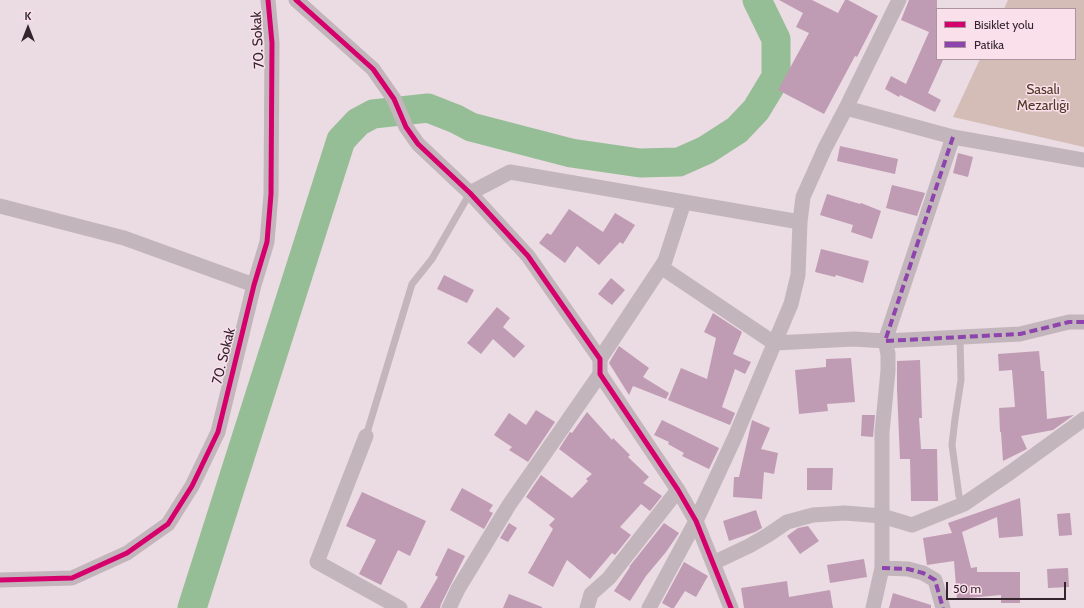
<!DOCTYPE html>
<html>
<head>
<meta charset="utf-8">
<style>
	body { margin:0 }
	#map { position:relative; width:1084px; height:608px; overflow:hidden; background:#ebdbe2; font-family:Cabin,sans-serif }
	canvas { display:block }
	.legend { position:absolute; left:936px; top:8px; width:140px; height:52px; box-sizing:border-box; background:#fae0eb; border:1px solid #aa959f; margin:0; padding:5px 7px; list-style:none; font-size:12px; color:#33242e }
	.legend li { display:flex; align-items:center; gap:8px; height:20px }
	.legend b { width:20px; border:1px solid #aa959f }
	.north { position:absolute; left:8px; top:8px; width:40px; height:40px; -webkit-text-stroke:3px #fae0eb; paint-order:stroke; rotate:0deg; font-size:11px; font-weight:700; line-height:16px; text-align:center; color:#33242e }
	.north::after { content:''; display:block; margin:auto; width:14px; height:18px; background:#33242e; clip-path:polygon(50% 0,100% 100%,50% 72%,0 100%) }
	.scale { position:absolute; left:946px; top:582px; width:120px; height:18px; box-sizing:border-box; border:2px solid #33242e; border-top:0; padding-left:5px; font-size:12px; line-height:14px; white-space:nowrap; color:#33242e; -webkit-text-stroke:3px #fae0eb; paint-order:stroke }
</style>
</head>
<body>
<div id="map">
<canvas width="1084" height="608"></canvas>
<ul class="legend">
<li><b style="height:5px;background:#d6006c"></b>Bisiklet yolu</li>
<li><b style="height:5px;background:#8e44ad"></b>Patika</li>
</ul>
<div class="north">K</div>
<div class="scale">50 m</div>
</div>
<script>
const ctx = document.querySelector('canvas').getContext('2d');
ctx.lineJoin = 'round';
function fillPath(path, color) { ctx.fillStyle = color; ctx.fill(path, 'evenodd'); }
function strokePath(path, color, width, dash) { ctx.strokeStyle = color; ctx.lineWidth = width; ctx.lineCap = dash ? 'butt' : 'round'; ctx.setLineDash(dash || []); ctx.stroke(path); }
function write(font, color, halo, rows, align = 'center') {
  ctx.font = font + ' Cabin,sans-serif'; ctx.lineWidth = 3; ctx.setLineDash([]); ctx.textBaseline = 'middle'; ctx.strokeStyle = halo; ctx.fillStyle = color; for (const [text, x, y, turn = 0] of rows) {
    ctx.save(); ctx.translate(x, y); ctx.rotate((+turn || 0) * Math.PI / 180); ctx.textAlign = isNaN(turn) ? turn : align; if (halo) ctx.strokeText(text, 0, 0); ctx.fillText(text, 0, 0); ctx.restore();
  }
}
const green = new Path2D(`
	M 1008,0 L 1084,0 L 1084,147 L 953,117 L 980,59 L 1075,59 L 1075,9 L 1004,9 Z`);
const river = new Path2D(`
	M 192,608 L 341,140 L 358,122 L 373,114 L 428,108 L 456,119 L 471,127 L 571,153 L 640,163 L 679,162 L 706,150 L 737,130 L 756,110 L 776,77 L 776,39 L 757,0`);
const building = new Path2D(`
	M 779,0 L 812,0 L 838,13 L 845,0 L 848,0 L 878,16 L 857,57 L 855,56 L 824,114 L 778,90 L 809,33 L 796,27 L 803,13 Z
	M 909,0 L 937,0 L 937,59 L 943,60 L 928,93 L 941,100 L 935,112 L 900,95 L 899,97 L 885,89 L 891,76 L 906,84 L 929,32 L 901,20 Z
	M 840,146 L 898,159 L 895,174 L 837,161 Z
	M 958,153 L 973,157 L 968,177 L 953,173 Z
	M 892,185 L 925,193 L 917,216 L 886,208 Z
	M 827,194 L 860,204 L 861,203 L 881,211 L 872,239 L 851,232 L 853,225 L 820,215 Z
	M 569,209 L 603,232 L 615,213 L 635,225 L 623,244 L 620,242 L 599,265 L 577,246 L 565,263 L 539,243 L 547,233 L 551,235 Z
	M 821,249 L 869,261 L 863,283 L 836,275 L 835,277 L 815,272 Z
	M 444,275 L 474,290 L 467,303 L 437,289 Z
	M 611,278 L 625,290 L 612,305 L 598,294 Z
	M 497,307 L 510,318 L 503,327 L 525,346 L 514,358 L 493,339 L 481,354 L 467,343 Z
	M 713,313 L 742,332 L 733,354 L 751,362 L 745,374 L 735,369 L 722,407 L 735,413 L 730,425 L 668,400 L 681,368 L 707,379 L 716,338 L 704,332 Z
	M 619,346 L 649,368 L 643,377 L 669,393 L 666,399 L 633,386 L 629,395 L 609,363 Z
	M 1039,351 L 1041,371 L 1044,371 L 1047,419 L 1074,415 L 1053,430 L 1021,436 L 1027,449 L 1003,461 L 1001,432 L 1000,432 L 999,408 L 1015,407 L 1012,370 L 999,371 L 998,354 Z
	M 851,358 L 855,402 L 827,404 L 828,411 L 799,414 L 795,370 L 826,367 L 826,359 Z
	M 920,360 L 922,418 L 919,418 L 921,449 L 937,449 L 938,501 L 911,501 L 910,459 L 900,459 L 897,389 L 897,361 Z
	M 536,410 L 555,422 L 528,462 L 509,450 L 512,447 L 494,435 L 509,413 L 526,425 Z
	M 587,412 L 612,440 L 613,438 L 630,455 L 628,457 L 649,477 L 643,483 L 662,496 L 650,511 L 641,504 L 620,527 L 631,535 L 615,555 L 612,553 L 590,579 L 567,560 L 553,587 L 528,573 L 553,529 L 549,525 L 555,519 L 526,497 L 541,475 L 572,498 L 588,481 L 586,479 L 592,474 L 559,449 L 570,432 L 572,433 Z
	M 862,415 L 875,415 L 873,437 L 861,436 Z
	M 662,420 L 719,448 L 709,469 L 682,456 L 684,453 L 668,444 L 669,442 L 654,435 Z
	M 752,420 L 770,428 L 761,449 L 778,453 L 774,474 L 764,472 L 762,499 L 733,497 L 734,477 L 739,477 Z
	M 807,468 L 833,468 L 832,490 L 807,490 Z
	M 462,488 L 493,505 L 489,511 L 493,513 L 484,529 L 450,510 Z
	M 362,492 L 426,521 L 410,556 L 398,550 L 381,585 L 359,574 L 376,540 L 346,526 Z
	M 1020,498 L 1023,536 L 999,538 L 997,517 L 962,532 L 971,568 L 977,567 L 977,572 L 1020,572 L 1020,603 L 1001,603 L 1001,595 L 957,599 L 954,561 L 927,565 L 923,538 L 952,533 L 948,523 Z
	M 756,510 L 762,528 L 755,532 L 729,541 L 723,521 Z
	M 1070,513 L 1072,535 L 1059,536 L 1057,514 Z
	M 509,523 L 517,528 L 508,542 L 500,538 Z
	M 664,523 L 679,533 L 666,552 L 646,576 L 630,601 L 614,591 L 630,567 L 629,567 Z
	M 808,526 L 819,541 L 800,554 L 787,536 L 798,528 Z
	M 448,548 L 465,556 L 441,604 L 440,608 L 420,608 L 438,577 L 435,575 Z
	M 864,559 L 867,577 L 830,583 L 827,565 Z
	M 684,562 L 708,576 L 696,597 L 685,591 L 674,608 L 671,608 L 662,603 Z
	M 1068,568 L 1069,587 L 1048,588 L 1047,569 Z
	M 787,581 L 789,597 L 830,590 L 833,608 L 744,608 L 741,588 Z
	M 893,593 L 931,605 L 931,608 L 889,608 Z
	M 509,594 L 542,607 L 542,608 L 503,608 Z`);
const lane = new Path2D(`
	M 960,338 L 961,380 L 955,419 L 952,445 L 959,496 L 964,504
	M 366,436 L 412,284 L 432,259 L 470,193`);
const street = new Path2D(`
	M 296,0 L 373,69 L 394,99 L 406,127 L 418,144 L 470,193 L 528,256 L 600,359 L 600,374 L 678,490 L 696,521 L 731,608
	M 846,108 L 953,137 L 1084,160
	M 953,137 L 885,341 L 1020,334 L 1069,322 L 1084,322
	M 470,193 L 510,172 L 800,222
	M 0,206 L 124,238 L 254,285
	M 661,267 L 774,343 L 854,339 L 885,341 L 888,354 L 888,371 L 882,432 L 882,568 L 873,608
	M 600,359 L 665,261 L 684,202
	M 366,436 L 317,562 L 400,608
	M 713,563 L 749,546 L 768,535 L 787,522 L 813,515 L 845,513 L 882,516 L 912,525 L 964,504 L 1011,472 L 1084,419
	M 882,568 L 908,569 L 923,573 L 935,580 L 943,608
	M 0,580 L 72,578 L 127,553 L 168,524 L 192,486 L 218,432 L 254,285 L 267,242 L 271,194 L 272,43 L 268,0
	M 449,608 L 458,589 L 509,505 L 600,374
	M 587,608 L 591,594 L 609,578 L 678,490
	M 649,608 L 696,521 L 735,437 L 791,304 L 798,275 L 800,222 L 803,197 L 825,148 L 846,108 L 899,0`);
const quiet = new Path2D(`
	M 953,137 L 885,341 L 1020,334 L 1069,322 L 1084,322
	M 882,568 L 908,569 L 923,573 L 935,580 L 943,608`);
const cycleway = new Path2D(`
	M 296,0 L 373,69 L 394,99 L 406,127 L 418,144 L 470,193 L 528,256 L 600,359 L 600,374 L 678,490 L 696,521 L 731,608
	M 0,580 L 72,578 L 127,553 L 168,524 L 192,486 L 218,432 L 254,285 L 267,242 L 271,194 L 272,43 L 268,0`);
const streetNames = [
	["70. Sokak",258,40,-93],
	["70. Sokak",224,356,-76]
];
const parkNames = [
	["Sasalı",1043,90],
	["Mezarlığı",1043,106]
];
fillPath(green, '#d4bdb7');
strokePath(river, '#96be96', 29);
fillPath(building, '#c09bb4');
strokePath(lane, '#c3b5bc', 7);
strokePath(street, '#c3b5bc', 15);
strokePath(quiet, '#8e44ad', 4, [8, 4]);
strokePath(cycleway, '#d6006c', 5);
write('14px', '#33242e', '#fae0eb', streetNames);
write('14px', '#533826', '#fae0eb', parkNames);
</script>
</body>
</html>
